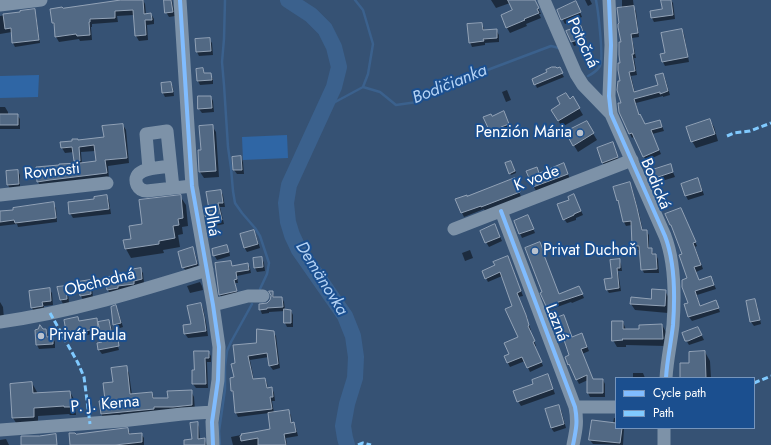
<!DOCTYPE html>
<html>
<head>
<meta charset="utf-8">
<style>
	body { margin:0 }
	#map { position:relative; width:771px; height:445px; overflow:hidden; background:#365274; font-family:Jost,sans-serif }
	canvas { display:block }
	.legend { position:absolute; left:615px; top:377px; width:140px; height:52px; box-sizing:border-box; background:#1b4f8f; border:1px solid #7695bc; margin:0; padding:5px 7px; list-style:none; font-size:12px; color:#fff }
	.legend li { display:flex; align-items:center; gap:8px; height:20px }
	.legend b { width:20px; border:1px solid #7695bc }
</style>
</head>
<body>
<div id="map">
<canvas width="771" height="445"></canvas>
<ul class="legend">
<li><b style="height:5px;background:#80bcff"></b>Cycle path</li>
<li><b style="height:5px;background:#80caff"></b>Path</li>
</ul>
</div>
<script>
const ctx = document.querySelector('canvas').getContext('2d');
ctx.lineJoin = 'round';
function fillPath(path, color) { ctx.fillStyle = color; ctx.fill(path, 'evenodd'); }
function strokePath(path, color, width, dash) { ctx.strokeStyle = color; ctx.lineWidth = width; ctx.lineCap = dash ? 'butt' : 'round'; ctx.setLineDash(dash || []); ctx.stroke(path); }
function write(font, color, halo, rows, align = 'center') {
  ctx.font = font + ' Jost,sans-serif'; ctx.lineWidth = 4; ctx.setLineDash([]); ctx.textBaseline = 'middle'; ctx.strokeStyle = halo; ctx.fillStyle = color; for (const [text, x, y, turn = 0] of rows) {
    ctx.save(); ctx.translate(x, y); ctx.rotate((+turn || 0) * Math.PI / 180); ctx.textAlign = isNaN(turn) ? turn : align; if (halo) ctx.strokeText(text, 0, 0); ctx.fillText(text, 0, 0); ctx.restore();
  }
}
const green = new Path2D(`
	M 39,75 L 38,97 L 0,98 L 0,76 Z
	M 287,135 L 288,158 L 243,160 L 242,137 Z`);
const shadow = new Path2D(`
	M 129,0 L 143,0 L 145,4 L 146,14 L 151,14 L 154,19 L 154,24 L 147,25 L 148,40 L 139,41 L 136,36 L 134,15 L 117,16 L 118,22 L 92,24 L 92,27 L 91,27 L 92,40 L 80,41 L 79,39 L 59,42 L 56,37 L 55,27 L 53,23 L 51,9 L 63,9 Z
	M 165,0 L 172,0 L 175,16 L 169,17 L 166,12 Z
	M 491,0 L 534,0 L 541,14 L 539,14 L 541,18 L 526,24 L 527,26 L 510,33 L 507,28 L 513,11 L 510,3 L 496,8 Z
	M 585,0 L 590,0 L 592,4 L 588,6 Z
	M 622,0 L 633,0 L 634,8 L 636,11 L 639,37 L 632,38 L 636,58 L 634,58 L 637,75 L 631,76 L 635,93 L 659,86 L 663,74 L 665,78 L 670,95 L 663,97 L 663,96 L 636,103 L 639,116 L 645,125 L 660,121 L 664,131 L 652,134 L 661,154 L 646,161 L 635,136 L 632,138 L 630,134 L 620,112 L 622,103 Z
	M 662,0 L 671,0 L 673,3 L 675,19 L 654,22 L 652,18 L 663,10 Z
	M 578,7 L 582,17 L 565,24 L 558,10 Z
	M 34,10 L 36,14 L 40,43 L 15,47 L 13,43 L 12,32 L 0,34 L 0,16 Z
	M 481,24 L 484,28 L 484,31 L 496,30 L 499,35 L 499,42 L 485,43 L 485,45 L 472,47 L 470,42 Z
	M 581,27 L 583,31 L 587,42 L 574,46 L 572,42 Z
	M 682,30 L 684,34 L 689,62 L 665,66 L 663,62 L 666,54 Z
	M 209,39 L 212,43 L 213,55 L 199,56 L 197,52 Z
	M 203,69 L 205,74 L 210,74 L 213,79 L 213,84 L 200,85 L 198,81 L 197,70 Z
	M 561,72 L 564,77 L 537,88 L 533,79 Z
	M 170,83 L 173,87 L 174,96 L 165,97 L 163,93 Z
	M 507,90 L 511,100 L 506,102 L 502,92 Z
	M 211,97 L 213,101 L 214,112 L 202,113 L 199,109 Z
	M 573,98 L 583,115 L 562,127 L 552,110 Z
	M 0,107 L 5,107 L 8,112 L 8,115 L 17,115 L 20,119 L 20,129 L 0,129 Z
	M 504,112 L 512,131 L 504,134 L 505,136 L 499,139 L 498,137 L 494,138 L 490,132 L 492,117 Z
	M 710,120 L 714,127 L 718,141 L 696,148 L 692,141 Z
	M 586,122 L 597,140 L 578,152 L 567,134 Z
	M 123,125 L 126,130 L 129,163 L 108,166 L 109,179 L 41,187 L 38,182 L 76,164 L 75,161 L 74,152 L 65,153 L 62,148 L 78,141 L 105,138 ZM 95,151 L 97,162 L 82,164 L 81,152 Z
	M 212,126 L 216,132 L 219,177 L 204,178 L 200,172 L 199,151 L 202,151 Z
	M 615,148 L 619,161 L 605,167 L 603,163 Z
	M 241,157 L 243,162 L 244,174 L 237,174 L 234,170 Z
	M 512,163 L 516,173 L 511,175 L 510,173 Z
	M 670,165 L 675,177 L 652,184 L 650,180 Z
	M 536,168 L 540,174 L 566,169 L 570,179 L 536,191 L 534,187 Z
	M 18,171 L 20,175 L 20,188 L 10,189 L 8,185 Z
	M 698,179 L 700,183 L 704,195 L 688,200 L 686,196 L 682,184 Z
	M 630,183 L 632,188 L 639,213 L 643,231 L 646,231 L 649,235 L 649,249 L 651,249 L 654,255 L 656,255 L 658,259 L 659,273 L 644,273 L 642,269 L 641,250 L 635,250 L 633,246 L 632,225 L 626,226 L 624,222 L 620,204 L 618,200 Z
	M 517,184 L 521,197 L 485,211 L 484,209 L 464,217 L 456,200 Z
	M 221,191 L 223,195 L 225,207 L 220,207 L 224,224 L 210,227 L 208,222 Z
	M 107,196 L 109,201 L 111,214 L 73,218 L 70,213 L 95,200 Z
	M 180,196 L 186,205 L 188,226 L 182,227 L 183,234 L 178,235 L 180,247 L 163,250 L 164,253 L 131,258 L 126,249 L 124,241 L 133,240 L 143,225 Z
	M 576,200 L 583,215 L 576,218 L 576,220 L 567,223 L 564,219 Z
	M 53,204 L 56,208 L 57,222 L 18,227 L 17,224 L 0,226 L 0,212 Z
	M 681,209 L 697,246 L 695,247 L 703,269 L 696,272 L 699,281 L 711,278 L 716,289 L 697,295 L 700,307 L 716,302 L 720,312 L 692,321 L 689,317 L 686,305 L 689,304 L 688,278 L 683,255 L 667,214 Z
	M 530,221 L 535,233 L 522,238 L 515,222 Z
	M 495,226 L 502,241 L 489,247 L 486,242 Z
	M 254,231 L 256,235 L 260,248 L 247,252 L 244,247 Z
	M 227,246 L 229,250 L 230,256 L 217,260 L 214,255 Z
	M 542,248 L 546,259 L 545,259 L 559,295 L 581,291 L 584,298 L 572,303 L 571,302 L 549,310 L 546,306 L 543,293 Z
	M 192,249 L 195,253 L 199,268 L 186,271 L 183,267 Z
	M 470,250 L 473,258 L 465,261 L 462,253 Z
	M 508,257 L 510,261 L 523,296 L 518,297 L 528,319 L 527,320 L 531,330 L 530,330 L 536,346 L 535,346 L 543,366 L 530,372 L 525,361 L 510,367 L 505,357 L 510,355 L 519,338 L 513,307 L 502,276 L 488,282 L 486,278 L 496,266 Z
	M 262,258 L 264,263 L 265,271 L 257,272 L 255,268 L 254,259 Z
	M 619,260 L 621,264 L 622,271 L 618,271 L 621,291 L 609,293 L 607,290 L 613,279 Z
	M 216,264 L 232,267 L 248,264 L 250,268 L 251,273 L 237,276 L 238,283 L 235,283 L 238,294 L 222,298 L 220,295 Z
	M 140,269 L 143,273 L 144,283 L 110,294 L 108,290 L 106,278 L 130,275 Z
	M 89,281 L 92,285 L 93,298 L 83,300 L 81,296 Z
	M 200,282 L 202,286 L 203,290 L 190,293 L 187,286 Z
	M 65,287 L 68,291 L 69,303 L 63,304 L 61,300 Z
	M 49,289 L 52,293 L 53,305 L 44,306 L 44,310 L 34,312 L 32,308 Z
	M 665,291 L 669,298 L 668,313 L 635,310 L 631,304 L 652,300 Z
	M 272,292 L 275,298 L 282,298 L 284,302 L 285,310 L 291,311 L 293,315 L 293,327 L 287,327 L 285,323 L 285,311 L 269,312 L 269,313 L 262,314 L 260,309 L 271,300 Z
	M 754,300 L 757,305 L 761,324 L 754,326 L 751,322 Z
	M 0,302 L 3,307 L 4,319 L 0,320 Z
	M 201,304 L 203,308 L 206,322 L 208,336 L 188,338 L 185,334 L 192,324 Z
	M 116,306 L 118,311 L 123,327 L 117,329 L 114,324 Z
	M 78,318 L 80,322 L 96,319 L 98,323 L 109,321 L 111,325 L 114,340 L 117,340 L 119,343 L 117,343 L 119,350 L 102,354 L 99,350 L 103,343 L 101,332 L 83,336 L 83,338 L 72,340 L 67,331 L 65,321 Z
	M 552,320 L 572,338 L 582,334 L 589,351 L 582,354 L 593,380 L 603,380 L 605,384 L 605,397 L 590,397 L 588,393 L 588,380 L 579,384 L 569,364 L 570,356 L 563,335 L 559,337 Z
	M 623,322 L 626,330 L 640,330 L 662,325 L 666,332 L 666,346 L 626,345 L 626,347 L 617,347 L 613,340 Z
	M 36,330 L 46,330 L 48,335 L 48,338 L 52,337 L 55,342 L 55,348 L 39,349 L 37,345 Z
	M 273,332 L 276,336 L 280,368 L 273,370 L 270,366 L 269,357 L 250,360 L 254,380 L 265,379 L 267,383 L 268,389 L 272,388 L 274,393 L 275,401 L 272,401 L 274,413 L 288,411 L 291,415 L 292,424 L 294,424 L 296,428 L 298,436 L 286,438 L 287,445 L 233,445 L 231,437 L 271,429 L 269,413 L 238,417 L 236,413 L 234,394 L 232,391 L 231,379 L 235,378 L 236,364 L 257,343 Z
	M 700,332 L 704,340 L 689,345 L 686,340 Z
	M 208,352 L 211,356 L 211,362 L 207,362 L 208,388 L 196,388 L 193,384 L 195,371 Z
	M 705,352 L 710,361 L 711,378 L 681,378 L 690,364 Z
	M 126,367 L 129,373 L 132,395 L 152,393 L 155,399 L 169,399 L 191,391 L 194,397 L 195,411 L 105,420 L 101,414 L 100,401 L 106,401 L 114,383 Z
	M 633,373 L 643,373 L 645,378 L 633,378 Z
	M 550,380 L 555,394 L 521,406 L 518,401 Z
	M 32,383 L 37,392 L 37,394 L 70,392 L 75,401 L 76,415 L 70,415 L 69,414 L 38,416 L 38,425 L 18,426 L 13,418 L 11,385 Z
	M 558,406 L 561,410 L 566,428 L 554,432 L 551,428 Z
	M 614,418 L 616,418 L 616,428 L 624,428 L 623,445 L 593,444 L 590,440 L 593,421 L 613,423 Z
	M 197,423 L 199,427 L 200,440 L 204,439 L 207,445 L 194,445 Z
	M 128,430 L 131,434 L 141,434 L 144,438 L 144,445 L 71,445 Z
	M 6,439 L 9,445 L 0,445 L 0,440 Z`);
const stream = new Path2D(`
	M 225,0 L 224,39 L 222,62 L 224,85 L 228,147 L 231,168 L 233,191 L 235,203 L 242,213 L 255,228 L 260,236 L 269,263 L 267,274 L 260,289
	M 355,0 L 363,10 L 373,44 L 368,74 L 363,87
	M 588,76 C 592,74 597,71 600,66 C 604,59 598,10 596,0
	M 324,108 L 363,87 L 380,92 L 396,105 L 417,102 L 453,83 L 551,46 L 559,48
	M 220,445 L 219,431 L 225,389 L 225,366 L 227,351 L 231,342 L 252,304`);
const river = new Path2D(`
	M 288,0 L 311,15 L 325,29 L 334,47 L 339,67 L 334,87 L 289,185 L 286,203 L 288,222 L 292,235 L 299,250 L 345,316 L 353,336 L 356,357 L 355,378 L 347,404 L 343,426 L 345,438 L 347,445`);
const building = new Path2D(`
	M 121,0 L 143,0 L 144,14 L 151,13 L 152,20 L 145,20 L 146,35 L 135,36 L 133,10 L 115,11 L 115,18 L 90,19 L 90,22 L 89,22 L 90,35 L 77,36 L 76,34 L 55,37 L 54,23 L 52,23 L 50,9 L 62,7 L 63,8 Z
	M 164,0 L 171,0 L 173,12 L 165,13 Z
	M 508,0 L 535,0 L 539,8 L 537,9 L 539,13 L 524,19 L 525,20 L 506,28 L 501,15 L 512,10 Z
	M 661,0 L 671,0 L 673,15 L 651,18 L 650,11 L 662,9 Z
	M 576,1 L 581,12 L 561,20 L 557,10 Z
	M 634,6 L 638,33 L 631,34 L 634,54 L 632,54 L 635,71 L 629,72 L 634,92 L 658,85 L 655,75 L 663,73 L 668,91 L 660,94 L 660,92 L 634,99 L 639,115 L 640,114 L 645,124 L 660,120 L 662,127 L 651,130 L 659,150 L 643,157 L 632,133 L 629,134 L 619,112 L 618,103 L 621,103 L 617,90 L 618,81 L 620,81 L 618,70 L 618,63 L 620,63 L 619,55 L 619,42 L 621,42 L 618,27 L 618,24 L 619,23 L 617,8 Z
	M 35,9 L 39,40 L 12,43 L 11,28 L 5,29 L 3,14 L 20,12 L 20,11 Z
	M 482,23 L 483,30 L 497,29 L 497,38 L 483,39 L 484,41 L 469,43 L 467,24 Z
	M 581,26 L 585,38 L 571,42 L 566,31 Z
	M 682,29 L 688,57 L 662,62 L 660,54 L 665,53 L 661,33 Z
	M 210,38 L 211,51 L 196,52 L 195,39 Z
	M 552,67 L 556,67 L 557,68 L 560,67 L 563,73 L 534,85 L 532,79 L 547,72 L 546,70 Z
	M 203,68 L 204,73 L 211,73 L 212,80 L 197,81 L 196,69 Z
	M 171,82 L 173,92 L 162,93 L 161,83 Z
	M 566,93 L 570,99 L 573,96 L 580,108 L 558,121 L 551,110 L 560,104 L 557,98 Z
	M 198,96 L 211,96 L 212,108 L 198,109 Z
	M 504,111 L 509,124 L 501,127 L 502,129 L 494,133 L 493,130 L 490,132 L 483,117 L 491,114 L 492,116 Z
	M 0,114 L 18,114 L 18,125 L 0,125 Z
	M 710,119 L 715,134 L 691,142 L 686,127 Z
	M 587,121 L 594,133 L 573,146 L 566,133 L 572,130 L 571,129 Z
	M 123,124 L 127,158 L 105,160 L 107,173 L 50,180 L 37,182 L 36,167 L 59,165 L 59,164 L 80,163 L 96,161 L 94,145 L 79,147 L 80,161 L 74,161 L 72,147 L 61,148 L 60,142 L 72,141 L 72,139 L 78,139 L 78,140 L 104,137 L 102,126 Z
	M 213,125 L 216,171 L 199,172 L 198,150 L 201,150 L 199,126 Z
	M 613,142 L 618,157 L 602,163 L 597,148 Z
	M 241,156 L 242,170 L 233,170 L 232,157 Z
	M 511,161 L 515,171 L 509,174 L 505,163 Z
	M 564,163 L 568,174 L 533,187 L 526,171 L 537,167 L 539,173 Z
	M 671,164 L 673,172 L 649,180 L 646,172 Z
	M 18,170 L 19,184 L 7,185 L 6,171 Z
	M 515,178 L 520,192 L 481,207 L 481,206 L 461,213 L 455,199 L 467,195 L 467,196 Z
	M 698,178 L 702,191 L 685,196 L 681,184 Z
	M 630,182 L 637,208 L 642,230 L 647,230 L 648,248 L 652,248 L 652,254 L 656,254 L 657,269 L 641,270 L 639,246 L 632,246 L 631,221 L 623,222 L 618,200 L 617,201 L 613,187 Z
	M 221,190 L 223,203 L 218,203 L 222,220 L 207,223 L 205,215 L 210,215 L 206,192 Z
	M 574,194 L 581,211 L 574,214 L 574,215 L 563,220 L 557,204 L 569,200 L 568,197 Z
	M 107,195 L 109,209 L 69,214 L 68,202 L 94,199 L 94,197 Z
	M 181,195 L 183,218 L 178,219 L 179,225 L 173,226 L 175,238 L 159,241 L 159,244 L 125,249 L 123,240 L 131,239 L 129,226 L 142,224 L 139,200 Z
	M 54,202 L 56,218 L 15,223 L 14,220 L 0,222 L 0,211 L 13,210 L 13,208 Z
	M 681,208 L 696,242 L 693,243 L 701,265 L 694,267 L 699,280 L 711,276 L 714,285 L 695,291 L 700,306 L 716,300 L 719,308 L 688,317 L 684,304 L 688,303 L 682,287 L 682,280 L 687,278 L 679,255 L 682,254 L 671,225 L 670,225 L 665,214 Z
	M 528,215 L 534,229 L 519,234 L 514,221 Z
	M 495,224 L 500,237 L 485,243 L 480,231 Z
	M 254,230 L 258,244 L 244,248 L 240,234 Z
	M 540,242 L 545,255 L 544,255 L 559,294 L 579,286 L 583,294 L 568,299 L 546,306 L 540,293 L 542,292 L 525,248 Z
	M 227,245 L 229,252 L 213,256 L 212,249 Z
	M 193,247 L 197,264 L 182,268 L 178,252 Z
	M 508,256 L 521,291 L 517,293 L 526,315 L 529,325 L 528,326 L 535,341 L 533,342 L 542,362 L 527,368 L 522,357 L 507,363 L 504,356 L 509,354 L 504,343 L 518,337 L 505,309 L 512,306 L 500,272 L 485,279 L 482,271 L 495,265 L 493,262 Z
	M 262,257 L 263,267 L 254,268 L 253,258 Z
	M 620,259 L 620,268 L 617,268 L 619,288 L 606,290 L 604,279 L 612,278 L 610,260 Z
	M 231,261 L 232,266 L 248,263 L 249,270 L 236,272 L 237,279 L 234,280 L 237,291 L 219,295 L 215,263 Z
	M 141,268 L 142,279 L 134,281 L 134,284 L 118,286 L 118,288 L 107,290 L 105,277 L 129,274 L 129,270 Z
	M 90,280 L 91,294 L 80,296 L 78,282 Z
	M 66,286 L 67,299 L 60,300 L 57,287 Z
	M 50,288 L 51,301 L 42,302 L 43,306 L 31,308 L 29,291 Z
	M 652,289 L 666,290 L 665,306 L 630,304 L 631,297 L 651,299 Z
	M 269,291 L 273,291 L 273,297 L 282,297 L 283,307 L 267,308 L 267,309 L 259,310 L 259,304 L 267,303 L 270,300 L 271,296 Z
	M 755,299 L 760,320 L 750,322 L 746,301 Z
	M 201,303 L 204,317 L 206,331 L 184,334 L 183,325 L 191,324 L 187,306 Z
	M 116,305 L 121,323 L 113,325 L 111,307 Z
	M 284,309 L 291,310 L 291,323 L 284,323 Z
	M 564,315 L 572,337 L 582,333 L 587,347 L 581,349 L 593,379 L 603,379 L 603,393 L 587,393 L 587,375 L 576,380 L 569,364 L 568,365 L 565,357 L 569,355 L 561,331 L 556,333 L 551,320 Z
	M 78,317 L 79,321 L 97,318 L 98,328 L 81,332 L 81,334 L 68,336 L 67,331 L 66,331 L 64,320 Z
	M 109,320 L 113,340 L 118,339 L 119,346 L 98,350 L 97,343 L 102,342 L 98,322 Z
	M 612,321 L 623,321 L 623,329 L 639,329 L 639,325 L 662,324 L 663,339 L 622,339 L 623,340 L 612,341 Z
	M 40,325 L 43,329 L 46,329 L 47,337 L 53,336 L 53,344 L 36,345 L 35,330 L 38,329 Z
	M 698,327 L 702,335 L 688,341 L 685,341 L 682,333 Z
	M 257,329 L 274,331 L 278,364 L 269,366 L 267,353 L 248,356 L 253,379 L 265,378 L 267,388 L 272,387 L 273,397 L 270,397 L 272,409 L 235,413 L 233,391 L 231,391 L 230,378 L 234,377 L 231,364 L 235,363 L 233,345 L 256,343 Z
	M 194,351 L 209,351 L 209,358 L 205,358 L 206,384 L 192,384 L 192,370 L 194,370 Z
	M 705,351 L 706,378 L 680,378 L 680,363 L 689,363 L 689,352 Z
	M 127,366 L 130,394 L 152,392 L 153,398 L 168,398 L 167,391 L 192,390 L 192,405 L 173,407 L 154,407 L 154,409 L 101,414 L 99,401 L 105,400 L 103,383 L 113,382 L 111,368 Z
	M 548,374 L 553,389 L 517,402 L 513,391 L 533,384 L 532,380 Z
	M 32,382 L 33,393 L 70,391 L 72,407 L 64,407 L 64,406 L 34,408 L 34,417 L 12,418 L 10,384 Z
	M 559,405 L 564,424 L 551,428 L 545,409 Z
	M 289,410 L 291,423 L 294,422 L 296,432 L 284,434 L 286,445 L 258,445 L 258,438 L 241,441 L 240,436 L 242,435 L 241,434 L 254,432 L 270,429 L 268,413 Z
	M 592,420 L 616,423 L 616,428 L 622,428 L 620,443 L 589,440 Z
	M 198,422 L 198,439 L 205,438 L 205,445 L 184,445 L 184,440 L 192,439 L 190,423 Z
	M 128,428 L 129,434 L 142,433 L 142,442 L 115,445 L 70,445 L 69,433 L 75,433 L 76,434 Z
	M 56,434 L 57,445 L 21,445 L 21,436 L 39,436 Z`);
const minor = new Path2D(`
	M 180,0 L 188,126 L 192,186 L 213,305 L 219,347 L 218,380 L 212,422 L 213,445
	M 544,0 L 576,74 L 583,85 L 611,114
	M 609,0 L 611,45 L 609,96 L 611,114 L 665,236 C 675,262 675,298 673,325 C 671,343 667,360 666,378
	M 0,5 L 41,0
	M 170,166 C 160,168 130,167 137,185 C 139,189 142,191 147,191 L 192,186
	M 149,169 L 146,134 L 167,131 L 173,188
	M 0,195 L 107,183
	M 501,211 L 575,407 C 578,422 576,430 573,445
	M 454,229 L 632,160
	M 213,305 L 248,296 L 263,296
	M 0,322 C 71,312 139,291 207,270
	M 575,407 L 616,407
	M 0,430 L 121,421 L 182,414 L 213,412
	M 664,445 L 664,428`);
const quiet = new Path2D(`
	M 727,136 L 734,133 L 750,131 L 771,123
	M 50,313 L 78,363 L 84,377 L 90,424
	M 754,383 L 771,376
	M 358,445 L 363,443 L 371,445`);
const cycleway = new Path2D(`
	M 180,0 L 188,126 L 192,186 L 213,305 L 219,347 L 218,380 L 212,422 L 213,445
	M 609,0 L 611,45 L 609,96 L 611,114 L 665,236 C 675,262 675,298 673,325 C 671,343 667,360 666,378
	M 501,211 L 575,407 C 578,422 576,430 573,445`);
const markers = [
	[580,133,4,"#b9c2ce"],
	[535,251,4,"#b9c2ce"],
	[41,336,4,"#b9c2ce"]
];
const streetNames = [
	["Potočná",582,43,65],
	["Rovnosti",52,172,-6],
	["K vode",537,179,-21],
	["Bodická",655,184,67],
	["Dlhá",211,221,80],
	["Obchodná",100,283,-14],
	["Lazná",556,323,69],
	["P. J. Kerna",105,405,-5]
];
const poiNames = [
	["Penzión Mária",572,133,"right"],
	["Privat Duchoň",543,251],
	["Privát Paula",49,336]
];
const waterNames = [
	["Bodičianka",450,85,-22],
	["Demänovka",321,279,58]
];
fillPath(green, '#2f66a5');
fillPath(shadow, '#0007');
strokePath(stream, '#3b618d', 2.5);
strokePath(river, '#3b618d', 16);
fillPath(building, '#526984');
strokePath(building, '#92a2b6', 1);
strokePath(minor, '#7d92a8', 13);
strokePath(quiet, '#80caff', 3, [6, 3]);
strokePath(cycleway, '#80bcff', 4);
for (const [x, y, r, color] of markers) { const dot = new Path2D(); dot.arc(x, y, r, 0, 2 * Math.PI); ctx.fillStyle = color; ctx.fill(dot); strokePath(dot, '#1b4f8f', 1.5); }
write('16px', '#fff', '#1b4f8f', streetNames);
write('16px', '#fff', '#1b4f8f', poiNames, 'left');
write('italic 17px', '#b5d3f5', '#1b4f8f', waterNames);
</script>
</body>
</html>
